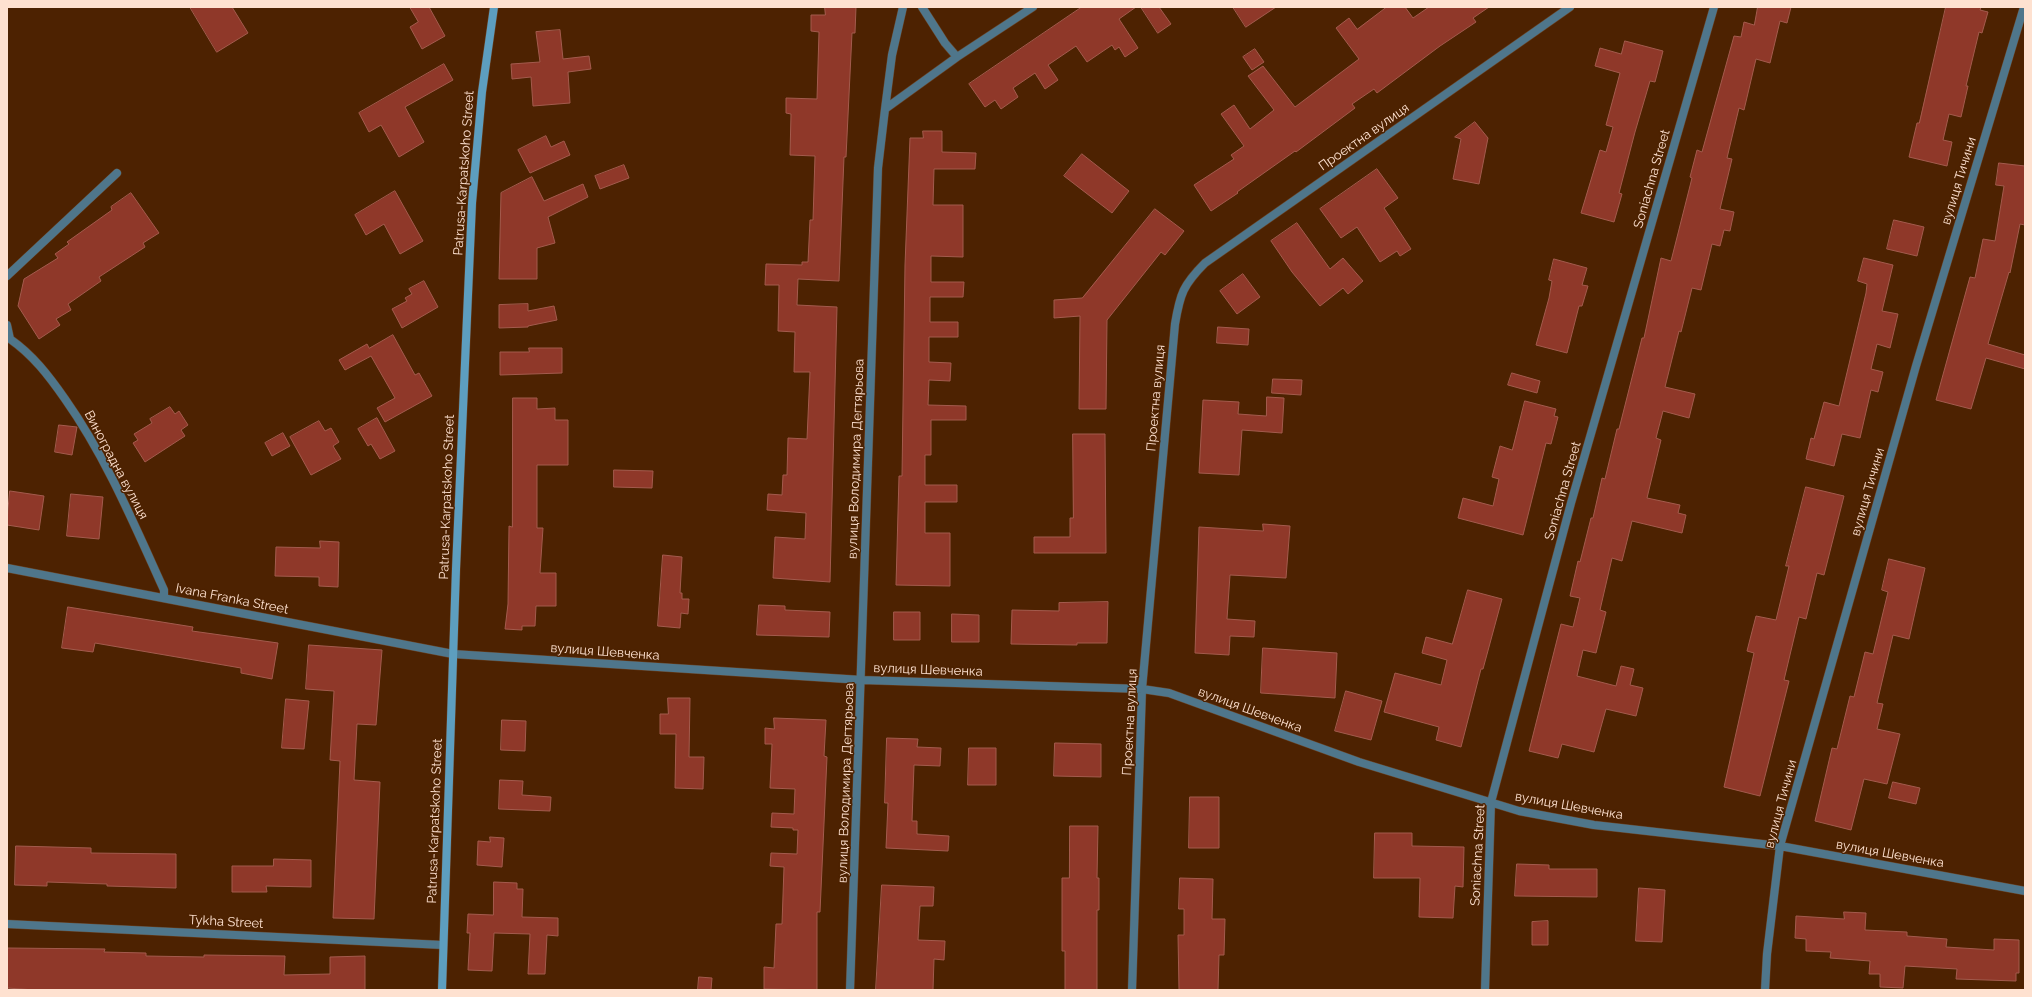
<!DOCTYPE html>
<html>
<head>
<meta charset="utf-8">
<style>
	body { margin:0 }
	#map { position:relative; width:2032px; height:997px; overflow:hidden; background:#4d2201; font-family:Raleway,sans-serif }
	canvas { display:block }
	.frame { position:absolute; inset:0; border:8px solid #fee1d0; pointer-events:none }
</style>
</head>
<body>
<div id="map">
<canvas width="2032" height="997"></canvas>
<div class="frame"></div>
</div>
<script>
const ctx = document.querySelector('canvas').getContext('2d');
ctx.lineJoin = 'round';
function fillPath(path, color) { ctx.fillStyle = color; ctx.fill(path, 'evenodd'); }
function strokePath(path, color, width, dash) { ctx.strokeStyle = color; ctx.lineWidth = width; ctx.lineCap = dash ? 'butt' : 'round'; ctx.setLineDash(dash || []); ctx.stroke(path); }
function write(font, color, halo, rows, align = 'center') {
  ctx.font = font + ' Raleway,sans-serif'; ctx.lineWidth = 3; ctx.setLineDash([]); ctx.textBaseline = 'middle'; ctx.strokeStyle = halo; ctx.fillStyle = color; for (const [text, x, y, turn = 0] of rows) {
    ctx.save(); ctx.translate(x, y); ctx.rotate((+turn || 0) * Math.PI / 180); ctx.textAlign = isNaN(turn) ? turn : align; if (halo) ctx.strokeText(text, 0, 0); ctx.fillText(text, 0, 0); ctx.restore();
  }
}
const building = new Path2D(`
	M 190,7 L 232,7 L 248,33 L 217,52 Z
	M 410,7 L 429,7 L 445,36 L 422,49 L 410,27 L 418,22 Z
	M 825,7 L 856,7 L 855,33 L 852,33 L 846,157 L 844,157 L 839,281 L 798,279 L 797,305 L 837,307 L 830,582 L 773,578 L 775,537 L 805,539 L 806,513 L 767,510 L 768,494 L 782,495 L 783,475 L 787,475 L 788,438 L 807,439 L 810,372 L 794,372 L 795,332 L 778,331 L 779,285 L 765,285 L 766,264 L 802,265 L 802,262 L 808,262 L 810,220 L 813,220 L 815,156 L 790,155 L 791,114 L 786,113 L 786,98 L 817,99 L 819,32 L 811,31 L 811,15 L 825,15 Z
	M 1082,7 L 1136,7 L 1119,19 L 1138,48 L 1125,57 L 1119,47 L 1115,50 L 1112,45 L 1087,62 L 1076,46 L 1048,65 L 1058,80 L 1045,89 L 1035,73 L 1013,88 L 1018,97 L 1001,109 L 995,100 L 985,107 L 969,84 Z
	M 1141,7 L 1159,7 L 1171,24 L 1158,33 Z
	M 1233,7 L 1276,7 L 1246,27 Z
	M 1387,7 L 1405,7 L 1413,18 L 1429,7 L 1489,7 L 1473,18 L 1476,22 L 1440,46 L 1377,93 L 1374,89 L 1352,104 L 1355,108 L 1296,152 L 1295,151 L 1237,192 L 1238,193 L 1211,211 L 1194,185 L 1234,159 L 1231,155 L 1244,146 L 1221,114 L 1234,105 L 1250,129 L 1274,110 L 1248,76 L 1263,66 L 1295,107 L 1359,59 L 1336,28 L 1349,18 L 1357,29 Z
	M 1758,7 L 1791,7 L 1787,23 L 1780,21 L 1770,63 L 1756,59 L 1744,110 L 1739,108 L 1727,158 L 1732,159 L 1720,209 L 1734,212 L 1730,231 L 1724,230 L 1720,246 L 1712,244 L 1701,290 L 1692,288 L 1681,332 L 1679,331 L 1665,387 L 1695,394 L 1689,418 L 1663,411 L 1656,438 L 1661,440 L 1647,498 L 1680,505 L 1678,513 L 1686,515 L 1682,533 L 1632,521 L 1622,561 L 1612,558 L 1600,610 L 1606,612 L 1596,653 L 1583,650 L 1577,676 L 1616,686 L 1621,666 L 1634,669 L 1630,685 L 1643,688 L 1636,716 L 1606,709 L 1594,752 L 1562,744 L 1558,758 L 1529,751 L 1561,624 L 1573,627 L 1580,598 L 1570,596 L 1578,561 L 1580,562 L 1591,518 L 1593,518 L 1602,478 L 1605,479 L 1617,429 L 1619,429 L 1642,338 L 1644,338 L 1661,258 L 1671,261 L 1692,178 L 1690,177 L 1697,150 L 1702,152 L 1734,36 L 1741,37 L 1744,22 L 1754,25 Z
	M 1946,7 L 1981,7 L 1980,10 L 1988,12 L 1982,33 L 1979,32 L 1966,86 L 1968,86 L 1961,117 L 1949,114 L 1943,140 L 1952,142 L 1947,166 L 1909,157 L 1917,123 L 1919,123 Z
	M 560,30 L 563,59 L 589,56 L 591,69 L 568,72 L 570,103 L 533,106 L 531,77 L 512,79 L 511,64 L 540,62 L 536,32 Z
	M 1625,41 L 1663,51 L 1655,82 L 1650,81 L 1635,132 L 1619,193 L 1622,194 L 1614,222 L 1581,213 L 1600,150 L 1606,152 L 1613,127 L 1606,125 L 1620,73 L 1595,66 L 1600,48 L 1621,54 Z
	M 1255,49 L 1264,62 L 1252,70 L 1243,57 Z
	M 444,64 L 453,80 L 405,107 L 424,142 L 399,157 L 381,125 L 369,132 L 359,113 Z
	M 1475,122 L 1488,138 L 1479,184 L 1453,179 L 1461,139 L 1455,137 Z
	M 923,131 L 942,131 L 942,152 L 976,153 L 975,169 L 934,169 L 933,205 L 963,205 L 963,257 L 931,256 L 931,282 L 964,282 L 963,297 L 930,297 L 930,322 L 958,322 L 958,337 L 929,337 L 929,362 L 951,363 L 950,381 L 929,380 L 928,405 L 966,406 L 966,420 L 931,420 L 931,455 L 925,455 L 925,485 L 957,485 L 957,502 L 925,502 L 925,533 L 950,533 L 950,586 L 896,585 L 899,476 L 902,476 L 905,265 L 910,138 L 923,138 Z
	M 546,136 L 551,147 L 564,141 L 570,155 L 530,173 L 518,150 Z
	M 1082,154 L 1129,191 L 1112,213 L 1064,176 Z
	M 1999,163 L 2025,166 L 2025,225 L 2020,224 L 2010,273 L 2009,272 L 1988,344 L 2025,355 L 2025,369 L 1986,358 L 1971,409 L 1936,400 L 1970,277 L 1975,278 L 1983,239 L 1995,241 L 2004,186 L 1996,185 Z
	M 624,165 L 629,178 L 600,189 L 595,176 Z
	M 1377,169 L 1398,198 L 1384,208 L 1411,249 L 1400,256 L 1397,251 L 1380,262 L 1357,227 L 1341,238 L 1320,209 Z
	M 532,177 L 544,201 L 583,184 L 588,197 L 548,217 L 555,243 L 537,248 L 537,279 L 499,279 L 501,193 Z
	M 395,191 L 423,241 L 400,254 L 384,224 L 366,235 L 355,215 Z
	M 131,193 L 159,233 L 143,243 L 145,247 L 99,277 L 101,281 L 68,304 L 71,310 L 56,319 L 60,325 L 39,339 L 18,306 L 24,279 L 58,258 L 55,254 L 69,244 L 67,242 L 112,210 L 111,207 Z
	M 1155,209 L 1184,231 L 1165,255 L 1161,252 L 1107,320 L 1106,409 L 1079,409 L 1080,316 L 1054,318 L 1054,300 L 1082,298 Z
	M 1894,220 L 1924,227 L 1917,256 L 1887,249 Z
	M 1297,223 L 1330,269 L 1343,258 L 1363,281 L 1348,294 L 1343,288 L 1320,306 L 1292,272 L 1271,241 Z
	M 1864,258 L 1893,265 L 1882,311 L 1898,314 L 1890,348 L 1877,344 L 1871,369 L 1883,372 L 1878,392 L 1871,390 L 1860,438 L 1842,434 L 1834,466 L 1806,459 L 1811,438 L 1814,439 L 1824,402 L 1839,406 L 1866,293 L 1867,284 L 1858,281 Z
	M 1554,259 L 1587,268 L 1582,285 L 1588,286 L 1582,306 L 1579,306 L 1567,353 L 1536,345 L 1549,298 L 1552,281 L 1549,280 Z
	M 1243,274 L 1260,297 L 1237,314 L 1220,291 Z
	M 424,281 L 438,307 L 402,328 L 392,309 L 407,301 L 405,298 L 412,294 L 409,289 Z
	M 528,304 L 528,311 L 554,306 L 557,320 L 528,326 L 528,327 L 499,328 L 499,305 Z
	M 1218,327 L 1249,329 L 1248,345 L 1217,343 Z
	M 393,335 L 415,375 L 419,373 L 432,396 L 385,422 L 377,408 L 395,398 L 371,356 L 345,370 L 339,360 L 367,344 L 369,348 Z
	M 529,348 L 562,348 L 562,373 L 500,375 L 500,352 L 529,352 Z
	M 1512,373 L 1540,381 L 1537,393 L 1508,385 Z
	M 1273,379 L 1302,380 L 1301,395 L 1272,393 Z
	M 1267,397 L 1284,398 L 1282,433 L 1242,430 L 1239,475 L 1199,473 L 1203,400 L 1239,402 L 1238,414 L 1266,416 Z
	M 513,398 L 537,398 L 537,409 L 555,408 L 555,420 L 568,420 L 568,465 L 537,465 L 537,528 L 543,528 L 540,573 L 556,573 L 556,606 L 536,606 L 535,626 L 522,626 L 522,630 L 505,629 L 508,604 L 509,526 L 512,527 Z
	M 1525,401 L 1556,409 L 1554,416 L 1558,417 L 1551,444 L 1546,443 L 1523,535 L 1458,518 L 1463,498 L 1493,506 L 1499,479 L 1492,477 L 1500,446 L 1512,450 Z
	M 170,407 L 175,414 L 179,411 L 188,425 L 181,430 L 185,436 L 145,462 L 133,443 L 138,440 L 134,434 L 152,423 L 150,419 Z
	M 377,418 L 395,451 L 380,459 L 371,444 L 368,446 L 358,429 Z
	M 319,421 L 325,431 L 331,428 L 339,442 L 333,446 L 341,459 L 311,475 L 290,437 Z
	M 59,425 L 77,427 L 72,455 L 55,452 Z
	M 283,433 L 290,446 L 272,456 L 265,443 Z
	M 1073,434 L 1105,434 L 1106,553 L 1034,553 L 1034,537 L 1070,537 L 1070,518 L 1073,518 Z
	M 614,470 L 653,471 L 652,488 L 614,487 Z
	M 1806,487 L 1844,496 L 1824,575 L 1817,573 L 1806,619 L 1799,617 L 1784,680 L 1789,681 L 1760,796 L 1724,787 L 1754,653 L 1747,651 L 1756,616 L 1776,620 L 1789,566 L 1786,566 Z
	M 10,491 L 44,496 L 39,530 L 7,525 Z
	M 71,494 L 103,497 L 99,539 L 67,536 Z
	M 1263,524 L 1290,526 L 1286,578 L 1230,575 L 1227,619 L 1255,621 L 1254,637 L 1230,636 L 1229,655 L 1195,653 L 1199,527 L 1263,531 Z
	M 320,541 L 339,542 L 338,587 L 319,586 L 319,577 L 275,576 L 276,547 L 320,548 Z
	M 663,555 L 682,557 L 680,593 L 682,593 L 682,599 L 689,599 L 688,614 L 681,613 L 680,628 L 658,626 Z
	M 1889,559 L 1925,568 L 1909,639 L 1893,635 L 1877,703 L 1883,704 L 1877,729 L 1900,734 L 1887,784 L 1864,779 L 1851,830 L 1815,821 L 1832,748 L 1837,749 L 1850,696 L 1854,697 L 1865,652 L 1873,654 L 1888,592 L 1882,590 Z
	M 1468,590 L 1502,599 L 1483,669 L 1481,669 L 1461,747 L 1436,740 L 1439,727 L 1384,712 L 1395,673 L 1441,685 L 1447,660 L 1422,653 L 1426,637 L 1452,644 Z
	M 1108,602 L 1107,643 L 1077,643 L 1077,645 L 1011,644 L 1012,610 L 1059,611 L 1059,603 Z
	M 759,605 L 785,606 L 785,610 L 830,612 L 829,637 L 757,635 Z
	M 68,607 L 193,627 L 192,631 L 278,643 L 272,679 L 241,673 L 241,668 L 95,643 L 93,652 L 62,648 Z
	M 894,612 L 920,612 L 920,640 L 894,640 Z
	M 952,614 L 979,615 L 979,642 L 952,642 Z
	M 309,645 L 382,650 L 376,725 L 357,724 L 354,780 L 380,782 L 374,919 L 333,918 L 340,761 L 330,760 L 334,691 L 306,689 Z
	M 1263,648 L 1337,653 L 1335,698 L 1261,693 Z
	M 1346,691 L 1382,701 L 1371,740 L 1335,731 Z
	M 668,698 L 690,698 L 689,757 L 704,757 L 703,789 L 675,788 L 676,734 L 660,734 L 660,714 L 668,714 Z
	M 286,699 L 309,701 L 304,749 L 282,748 Z
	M 774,718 L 826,720 L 824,756 L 827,757 L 820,912 L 817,912 L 817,990 L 764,989 L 764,967 L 774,968 L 776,924 L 782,924 L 784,867 L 770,866 L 771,853 L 797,854 L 798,830 L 793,830 L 793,828 L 771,827 L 772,813 L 794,814 L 795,789 L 770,788 L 772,744 L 765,744 L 765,728 L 774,729 Z
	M 502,720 L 526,721 L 525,751 L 501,750 Z
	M 887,738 L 918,739 L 917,747 L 941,748 L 940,766 L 914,765 L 912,821 L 917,821 L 917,834 L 949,836 L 948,851 L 886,848 L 888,803 L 885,803 Z
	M 1055,743 L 1101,744 L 1101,777 L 1054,776 Z
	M 969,748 L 996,748 L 996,785 L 968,785 Z
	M 500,780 L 523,781 L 522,795 L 551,797 L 550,811 L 499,809 Z
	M 1893,782 L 1920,788 L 1916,804 L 1889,798 Z
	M 1190,797 L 1219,797 L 1219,848 L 1189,848 Z
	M 1070,826 L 1098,826 L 1097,878 L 1099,878 L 1099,910 L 1097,910 L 1097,990 L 1065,990 L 1065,951 L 1062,951 L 1062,878 L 1069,878 Z
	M 1375,833 L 1412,833 L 1412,846 L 1464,847 L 1463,887 L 1455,886 L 1453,918 L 1419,917 L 1420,878 L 1374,878 Z
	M 490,837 L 504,838 L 502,867 L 477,865 L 478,841 L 490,842 Z
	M 16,846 L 91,848 L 91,853 L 176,854 L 176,888 L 107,886 L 107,884 L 47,882 L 47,886 L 15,885 Z
	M 274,859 L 311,860 L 311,887 L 266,886 L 267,892 L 232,892 L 232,866 L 273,866 Z
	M 1517,864 L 1549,865 L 1549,869 L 1597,869 L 1597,897 L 1515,896 Z
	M 1180,878 L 1213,879 L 1212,919 L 1225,919 L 1224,955 L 1219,955 L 1218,990 L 1179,990 L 1178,935 L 1184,935 L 1184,909 L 1179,909 Z
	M 494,882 L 517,883 L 517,889 L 523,889 L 522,917 L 558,918 L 558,936 L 547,935 L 545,974 L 528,974 L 530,934 L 494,933 L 492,971 L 468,970 L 470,933 L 467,933 L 468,914 L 493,915 Z
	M 882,885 L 934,887 L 933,906 L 920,906 L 918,940 L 945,941 L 944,960 L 934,959 L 933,990 L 876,990 Z
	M 1639,888 L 1665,890 L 1662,942 L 1636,941 Z
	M 1844,912 L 1866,913 L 1865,930 L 1907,932 L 1907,936 L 1947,939 L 1946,947 L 1994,950 L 1994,939 L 2019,940 L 2019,973 L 2016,973 L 2016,981 L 1956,979 L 1957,969 L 1905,966 L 1903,988 L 1880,987 L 1880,974 L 1869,974 L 1870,961 L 1830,958 L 1831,952 L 1806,951 L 1806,939 L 1795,938 L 1796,916 L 1844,919 Z
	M 1548,921 L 1548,945 L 1532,945 L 1532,922 Z
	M 7,948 L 105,949 L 104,952 L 146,953 L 146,956 L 204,957 L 204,955 L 285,956 L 284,975 L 330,974 L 330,957 L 365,956 L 365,990 L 35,990 L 7,988 Z
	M 699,977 L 712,978 L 711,990 L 698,990 Z`);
const street = new Path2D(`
	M 922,7 L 945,43 L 957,57
	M 885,109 L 892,55 L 903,7
	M 7,276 L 117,173
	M 7,325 L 10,339 C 33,355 49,376 65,399 C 106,457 134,524 164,590 L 164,598
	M 7,568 L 453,654 L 862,680 L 1142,689 L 1169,693 L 1359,762 L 1519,811 L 1594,825 L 1780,846 L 2025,891
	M 7,924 L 443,945
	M 850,990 L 878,168 L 885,109 L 957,57 L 1033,7
	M 1132,990 L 1142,689 L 1175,324 C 1180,294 1183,285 1205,263 L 1570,7
	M 1485,990 L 1491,802 L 1571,503 L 1714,7
	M 1765,990 L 1767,954 L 1780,846 L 1916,366 L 2024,7`);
const secondary = new Path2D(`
	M 442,990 L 456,569 L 472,203 L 482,92 L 494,7`);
const streetNames = [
	["Проектна вулиця",1364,137,-35],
	["Patrusa-Karpatskoho Street",464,173,-86],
	["Soniachna Street",1652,179,-74],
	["вулиця Тичини",1959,181,-73],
	["Проектна вулиця",1156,398,-85],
	["вулиця Володимира Дегтярьова",856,459,-88],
	["Виноградна вулиця",116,465,62],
	["Soniachna Street",1563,491,-74],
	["вулиця Тичини",1868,492,-74],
	["Patrusa-Karpatskoho Street",447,497,-88],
	["Ivana Franka Street",232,599,11],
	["вулиця Шевченка",605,652,4],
	["вулиця Шевченка",928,670,2],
	["вулиця Шевченка",1250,710,20],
	["Проектна вулиця",1130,722,-87],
	["вулиця Володимира Дегтярьова",846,783,-88],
	["вулиця Тичини",1781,804,-75],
	["вулиця Шевченка",1569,806,10],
	["Patrusa-Karpatskoho Street",435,821,-88],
	["вулиця Шевченка",1890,854,10],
	["Soniachna Street",1478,855,-87],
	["Tykha Street",226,922,3]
];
fillPath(building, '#8f3829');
strokePath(building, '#a35b4d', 1);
strokePath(street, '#694122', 9);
strokePath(secondary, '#694122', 9);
strokePath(street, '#4f768b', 8);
strokePath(secondary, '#5d9ebf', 8);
write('13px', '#fee1d0', '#4d2201', streetNames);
</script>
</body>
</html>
